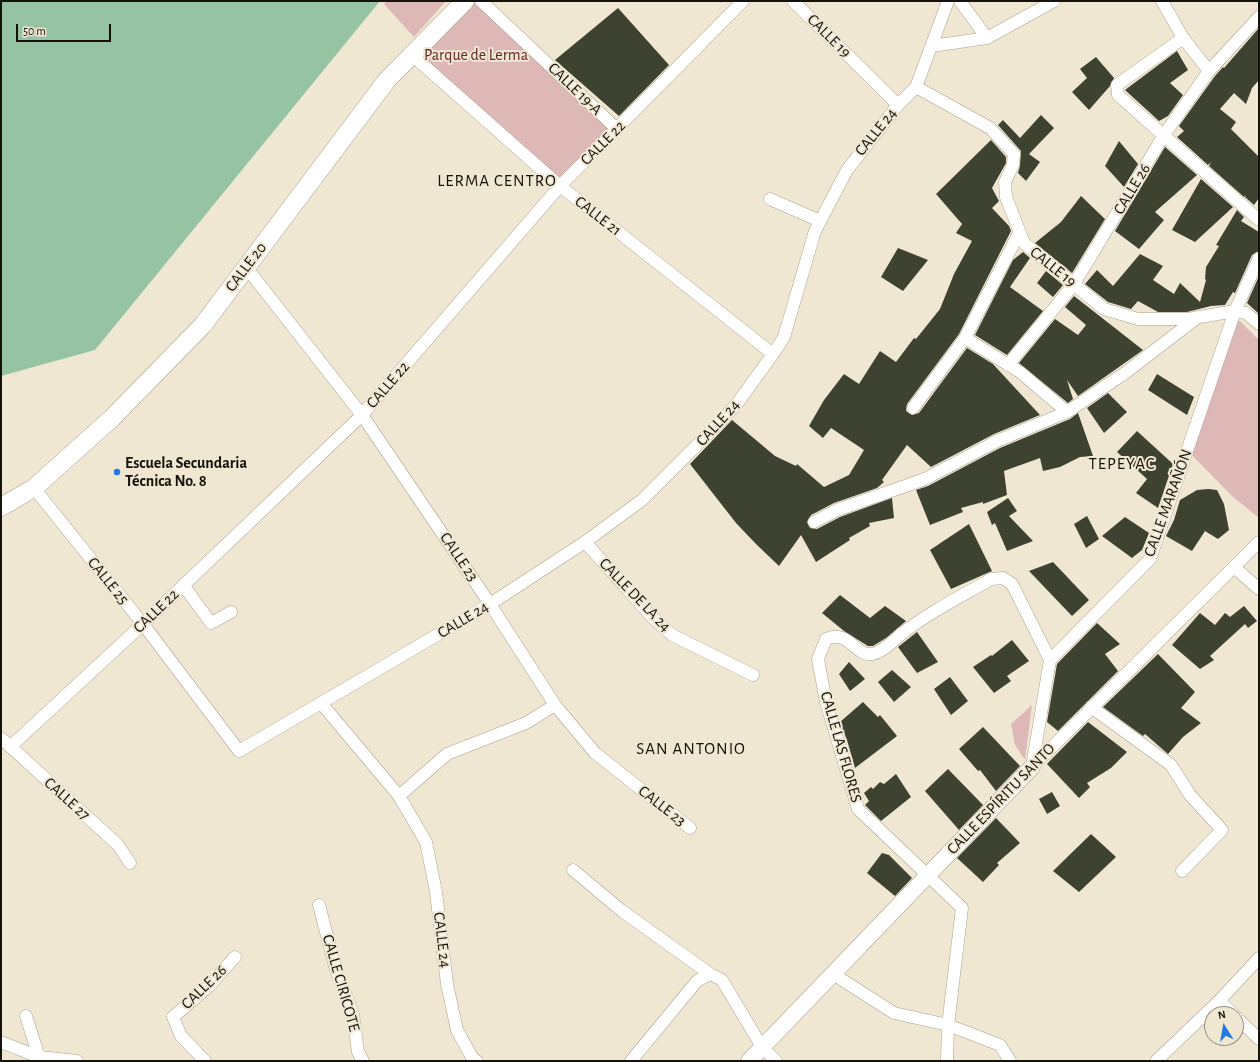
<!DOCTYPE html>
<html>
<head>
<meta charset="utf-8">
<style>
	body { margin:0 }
	#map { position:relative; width:1260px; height:1062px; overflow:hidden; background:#f0e7d3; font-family:"Alegreya Sans",sans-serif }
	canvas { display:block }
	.frame { position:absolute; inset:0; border:2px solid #15120b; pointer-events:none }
	.north { position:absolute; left:1204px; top:1006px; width:40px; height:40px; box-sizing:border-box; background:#f0e7d3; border:1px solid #989283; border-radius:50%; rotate:349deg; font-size:11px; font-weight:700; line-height:16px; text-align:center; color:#15120b }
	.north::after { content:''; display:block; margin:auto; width:14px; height:18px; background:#2379e3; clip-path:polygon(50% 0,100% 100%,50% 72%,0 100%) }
	.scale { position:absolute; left:16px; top:24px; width:95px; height:18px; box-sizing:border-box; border:2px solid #15120b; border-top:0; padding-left:5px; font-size:12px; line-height:14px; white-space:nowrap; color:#15120b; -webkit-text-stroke:3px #f0e7d3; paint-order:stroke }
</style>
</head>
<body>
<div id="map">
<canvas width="1260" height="1062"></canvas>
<div class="frame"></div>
<div class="north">N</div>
<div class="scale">50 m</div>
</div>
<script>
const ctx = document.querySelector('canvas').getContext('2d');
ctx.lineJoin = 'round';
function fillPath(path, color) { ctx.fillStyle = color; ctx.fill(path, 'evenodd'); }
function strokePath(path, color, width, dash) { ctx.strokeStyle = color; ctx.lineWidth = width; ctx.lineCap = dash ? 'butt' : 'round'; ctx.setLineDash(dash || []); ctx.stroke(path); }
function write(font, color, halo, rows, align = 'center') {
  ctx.font = font + ' "Alegreya Sans",sans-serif'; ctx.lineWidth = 4; ctx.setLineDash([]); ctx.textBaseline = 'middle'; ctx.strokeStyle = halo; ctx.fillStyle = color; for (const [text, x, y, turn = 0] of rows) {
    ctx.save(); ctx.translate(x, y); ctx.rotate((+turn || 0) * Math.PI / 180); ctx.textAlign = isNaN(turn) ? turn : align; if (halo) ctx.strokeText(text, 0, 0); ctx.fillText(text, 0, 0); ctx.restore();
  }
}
const green = new Path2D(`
	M 387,1 L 446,1 L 414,37 L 384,4 Z
	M 465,1 L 482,1 L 617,129 L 560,186 L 412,55 Z
	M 1240,321 L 1259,340 L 1259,518 L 1232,496 L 1190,453 L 1234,322 Z
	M 1032,705 L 1025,760 L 1015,745 L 1011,724 Z`);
const water = new Path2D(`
	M 1,1 L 380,1 L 95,350 L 1,376 Z`);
const building = new Path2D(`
	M 618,8 L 669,65 L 619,116 L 555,60 Z
	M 1259,28 L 1259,80 L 1252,88 L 1246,104 L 1234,93 L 1220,109 L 1236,122 L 1231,129 L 1259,157 L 1259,198 L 1254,205 L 1245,197 L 1246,195 L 1244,197 L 1209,166 L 1211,162 L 1208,165 L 1177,137 L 1184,131 L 1179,126 L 1215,76 L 1223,67 L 1224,68 Z
	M 1177,51 L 1188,70 L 1170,83 L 1183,95 L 1168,116 L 1159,121 L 1125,90 Z
	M 1096,57 L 1114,78 L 1110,86 L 1089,110 L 1072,92 L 1087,78 L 1080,69 Z
	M 1041,115 L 1054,128 L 1029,154 L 1040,162 L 1026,181 L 1018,173 L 1020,166 L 1021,151 L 998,125 L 1003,120 L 1020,138 Z
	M 991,140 L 1006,157 L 1006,163 L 992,188 L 999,201 L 992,208 L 1009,226 L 1011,231 L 959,334 L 907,404 L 906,411 L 912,415 L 919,413 L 967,348 L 993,364 L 1040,415 L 994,434 L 931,467 L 907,445 L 882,480 L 884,482 L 877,488 L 834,503 L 811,515 L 807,522 L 810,528 L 817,529 L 840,517 L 892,498 L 894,518 L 869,523 L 870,526 L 849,538 L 850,540 L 816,562 L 801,535 L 779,566 L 756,544 L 736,523 L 690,464 L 732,420 L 775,456 L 796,466 L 797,464 L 824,487 L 849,475 L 864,450 L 831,428 L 823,438 L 809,426 L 824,400 L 844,374 L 859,384 L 880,351 L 896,362 L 914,338 L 916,339 L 940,309 L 954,274 L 972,241 L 956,233 L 962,224 L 936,194 Z
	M 1119,141 L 1138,164 L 1124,187 L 1105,166 Z
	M 1165,147 L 1197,175 L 1155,212 L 1164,220 L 1139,249 L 1115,231 Z
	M 1201,179 L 1233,207 L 1195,242 L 1172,230 Z
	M 1081,196 L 1105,219 L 1072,273 L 1035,243 L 1061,222 Z
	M 1237,210 L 1244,217 L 1241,221 L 1259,232 L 1259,251 L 1252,255 L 1235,293 L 1233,292 L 1225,305 L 1211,306 L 1187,312 L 1158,312 L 1138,301 L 1131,309 L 1108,302 L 1085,284 L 1097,270 L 1113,286 L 1140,254 L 1163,266 L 1153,280 L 1174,294 L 1180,283 L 1200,302 L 1206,280 L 1205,279 L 1206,267 L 1219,246 L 1216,245 Z
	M 898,248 L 928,260 L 903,291 L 881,277 Z
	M 1023,252 L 1030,258 L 1010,287 L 1043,311 L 1007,355 L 975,335 L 1013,260 Z
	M 1046,271 L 1063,285 L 1053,297 L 1037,283 Z
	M 1259,276 L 1259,314 L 1247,303 Z
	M 1074,296 L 1143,350 L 1078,396 L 1067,380 L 1073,399 L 1068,403 L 1019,363 L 1055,319 L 1078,335 L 1086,325 L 1065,307 Z
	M 1157,374 L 1194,397 L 1187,415 L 1148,390 Z
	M 1108,393 L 1127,412 L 1104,433 L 1087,408 Z
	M 1078,413 L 1093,456 L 1080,457 L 1060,467 L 1043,471 L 1040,458 L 1004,471 L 1007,495 L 983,504 L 983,502 L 961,508 L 963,512 L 930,525 L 916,490 L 928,486 L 1000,448 L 1070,419 Z
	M 1137,431 L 1173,464 L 1158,508 L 1136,493 L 1147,479 L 1117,452 Z
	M 1208,489 L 1217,490 L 1224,504 L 1229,530 L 1218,539 L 1205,531 L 1192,551 L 1166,536 L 1174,520 L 1180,500 L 1197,490 Z
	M 1008,498 L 1017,511 L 1009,516 L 1033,541 L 1007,551 L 995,523 L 992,525 L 987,512 Z
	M 1087,516 L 1099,539 L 1086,548 L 1074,524 Z
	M 1125,517 L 1149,533 L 1142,550 L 1132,558 L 1102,536 Z
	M 969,524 L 992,571 L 951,589 L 930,550 Z
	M 1053,562 L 1089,600 L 1072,616 L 1029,571 Z
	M 840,595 L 870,618 L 885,606 L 906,621 L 886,638 L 873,646 L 868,646 L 844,631 L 822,613 Z
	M 1244,606 L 1257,621 L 1248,628 L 1245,624 L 1210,656 L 1214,660 L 1200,669 L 1172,645 L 1200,613 L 1215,625 L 1225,613 L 1230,617 Z
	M 1097,623 L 1120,644 L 1105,654 L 1118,671 L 1058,731 L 1047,722 L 1057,664 Z
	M 917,632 L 938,662 L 917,673 L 898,647 Z
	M 1012,640 L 1029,661 L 1007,676 L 1011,681 L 994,693 L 973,667 L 991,655 L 992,656 Z
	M 1158,654 L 1195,692 L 1181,708 L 1201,723 L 1183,737 L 1168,754 L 1145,734 L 1143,736 L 1103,707 Z
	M 849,662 L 865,679 L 850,691 L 839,674 Z
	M 892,670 L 911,687 L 894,702 L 878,682 Z
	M 950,677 L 968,701 L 951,715 L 934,689 Z
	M 863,702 L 878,717 L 880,715 L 897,736 L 855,768 L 847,740 L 840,722 Z
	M 1088,722 L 1127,752 L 1111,768 L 1087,783 L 1090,787 L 1079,798 L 1047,764 Z
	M 983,727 L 1020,766 L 996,791 L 980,770 L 978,771 L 959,749 Z
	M 948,769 L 983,805 L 959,830 L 925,791 Z
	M 896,774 L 911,797 L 881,821 L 865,805 L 869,801 L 864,793 L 871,787 L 873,789 L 880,782 L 884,784 Z
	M 1052,792 L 1060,806 L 1047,814 L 1039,799 Z
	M 996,818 L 1020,843 L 997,863 L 999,865 L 983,882 L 957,858 Z
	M 1091,834 L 1116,857 L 1079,892 L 1053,871 Z
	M 882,853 L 889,855 L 912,878 L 895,896 L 867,873 Z`);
const street = new Path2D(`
	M 481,1 L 617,129
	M 793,1 L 898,105
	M 960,1 L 987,38
	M 1162,1 L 1183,38 L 1209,71
	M 1183,38 L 1117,85 L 1118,95 L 1259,220
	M 932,46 L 987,38 L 1054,1
	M 412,55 L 560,186 L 773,354
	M 916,87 L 990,128 L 1014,154 L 1013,165 L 1005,182 L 1006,197 L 1024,243 L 1104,309 L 1138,319 L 1188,319 L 1235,311 L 1246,313 L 1259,324
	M 770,199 L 820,221
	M 246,267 L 362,415 L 490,604 L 555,705 L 595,753 L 690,828
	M 965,338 L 1020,372 L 1067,412
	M 1008,365 L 1074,284 L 1164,135 L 1209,71 L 1259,17
	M 913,408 L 965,338 L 1019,233
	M 34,488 L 143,624 L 239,751 L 490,604 L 585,542 L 642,500 L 713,429 L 736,405 L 773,354 L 784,337 L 815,231 L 847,170 L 898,105 L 916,87 L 948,1
	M 814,522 L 837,510 L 925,479 L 997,441 L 1067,412 L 1125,373 L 1198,317
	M 585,542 L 651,616 L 672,635 L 753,675
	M 1234,567 L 1259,589
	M 183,585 L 211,623 L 231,612
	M 321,703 L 399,796 L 426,842 L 436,892 L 447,984 L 457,1030 L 473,1059 L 477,1061
	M 1091,707 L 1171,765 L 1190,795 L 1222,830 L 1182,871
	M 1,738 L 118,845 L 130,863
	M 10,747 L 143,624 L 362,415 L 560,186 L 743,1
	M 1032,767 L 1050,660 L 1150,559 L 1235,311 L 1259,258
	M 1032,767 L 1259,542
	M 399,796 L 447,754 L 526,723 L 555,705
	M 573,870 L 622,911 L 710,974 L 722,980 L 762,1047 L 776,1061
	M 319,905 L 336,970 L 353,1014 L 358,1052 L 363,1061
	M 833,974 L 894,1013 L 948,1025 L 1000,1045 L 1010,1061
	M 1219,1001 L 1233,1014
	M 26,1016 L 39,1057
	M 1236,1017 L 1259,1039
	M 1,1042 L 39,1057 L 77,1061
	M 205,1061 L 181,1036 L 173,1017 L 209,986 L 235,957
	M 631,1061 L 697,981 L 710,974
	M 947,1061 L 948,1025 L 962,908 L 858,809 L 826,702 L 818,659 L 826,639 C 849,629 856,657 872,654 C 883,652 892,642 900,635 C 928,613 960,597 991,579 L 1003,578 L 1012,584 L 1050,660
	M 1156,1061 L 1219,1001 L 1259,958`);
const secondary = new Path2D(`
	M 749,1061 L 1032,767`);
const primary = new Path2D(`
	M 1,507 L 34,488 L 112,418 L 203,325 L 387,80 L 465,1`);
const markers = [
	[117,472,4,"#2379e3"]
];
const streetNames = [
	["CALLE 19",829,36,45],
	["CALLE 19-A",575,89,44],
	["CALLE 24",876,132,-51],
	["CALLE 22",603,143,-45],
	["CALLE 26",1132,189,-59],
	["CALLE 21",598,216,38],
	["CALLE 20",246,267,-53],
	["CALLE 19",1053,267,39],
	["CALLE 22",388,385,-49],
	["CALLE 24",718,423,-48],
	["CALLE MARAÑÓN",1168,503,-70],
	["CALLE 23",459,557,56],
	["CALLE 25",108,581,51],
	["CALLE DE LA 24",635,595,46],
	["CALLE 22",156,611,-44],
	["CALLE 24",463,620,-31],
	["CALLE LAS FLORES",841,747,74],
	["CALLE 27",67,799,42],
	["CALLE ESPÍRITU SANTO",1001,799,-46],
	["CALLE 23",662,806,38],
	["CALLE 24",442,940,83],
	["CALLE CIRICOTE",341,983,74],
	["CALLE 26",204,987,-44]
];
const parkNames = [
	["Parque de Lerma",476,55]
];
const poiNames = [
	["Escuela Secundaria",125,463],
	["Técnica No. 8",125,481]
];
const neighbourhoodNames = [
	["LERMA CENTRO",497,181],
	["TEPEYAC",1122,464],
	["SAN ANTONIO",691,749]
];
fillPath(green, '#ddb8b7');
fillPath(water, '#97c3a5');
fillPath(building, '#3d4231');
strokePath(street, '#aaa18e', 13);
strokePath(secondary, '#aaa18e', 17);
strokePath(primary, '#aaa18e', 19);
strokePath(street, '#fff', 12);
strokePath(secondary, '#fff', 16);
strokePath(primary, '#fff', 18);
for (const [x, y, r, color] of markers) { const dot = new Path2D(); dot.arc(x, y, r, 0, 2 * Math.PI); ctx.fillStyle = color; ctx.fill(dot); strokePath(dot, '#f0e7d3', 1.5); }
write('16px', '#15120b', '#f0e7d3', streetNames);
write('16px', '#662629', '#f0e7d3', parkNames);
write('bold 16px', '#15120b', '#f0e7d3', poiNames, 'left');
ctx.letterSpacing = '1px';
write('17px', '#15120b', '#f0e7d3', neighbourhoodNames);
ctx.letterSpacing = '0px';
</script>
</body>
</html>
